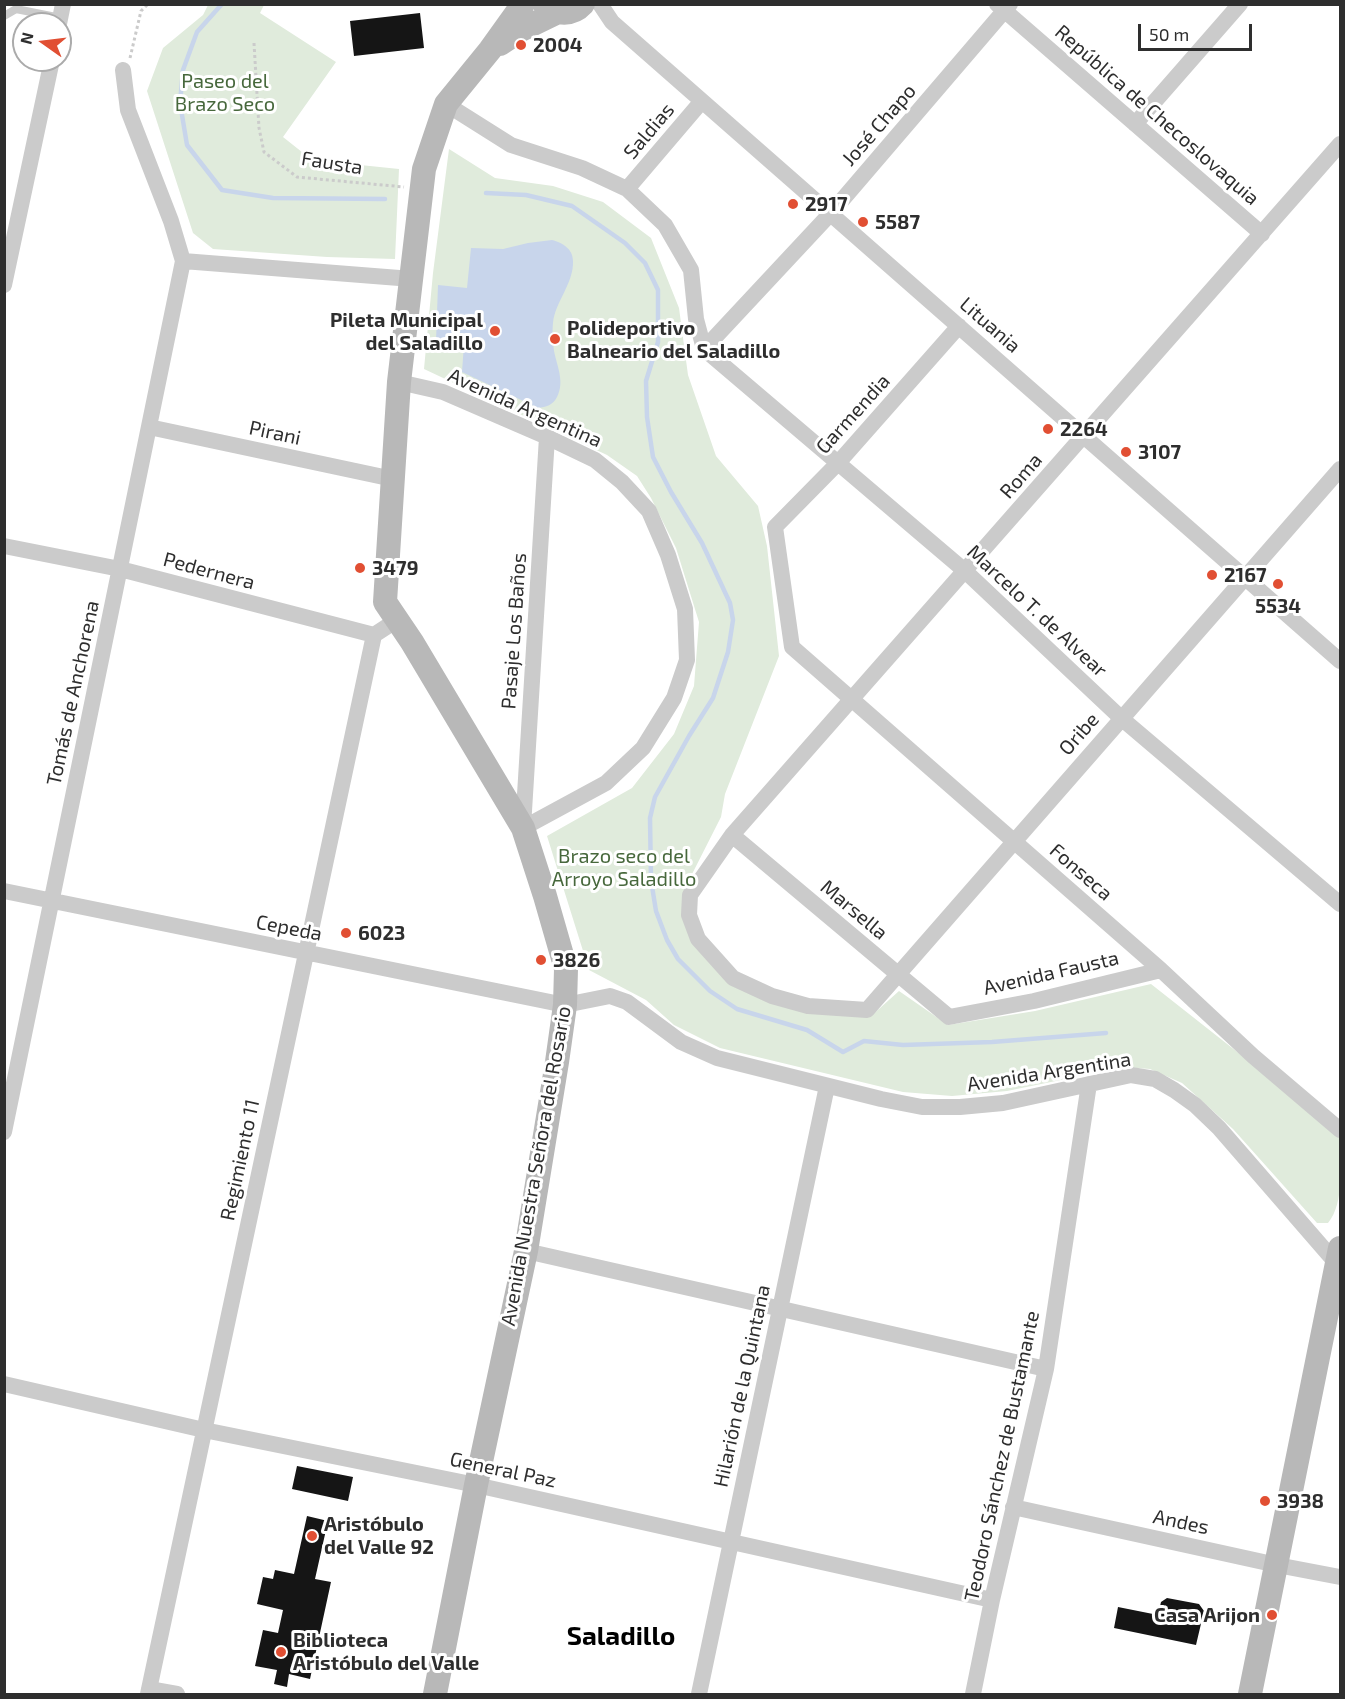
<!DOCTYPE html>
<html>
<head>
<meta charset="utf-8">
<style>
	body { margin:0 }
	#map { position:relative; width:1345px; height:1699px; overflow:hidden; background:#fff; font-family:"Exo 2",sans-serif }
	canvas { display:block }
	.frame { position:absolute; inset:0; border:6px solid #2e2e2e; pointer-events:none }
	.north { position:absolute; left:12px; top:12px; width:60px; height:60px; box-sizing:border-box; background:#fff; border:2px solid #ababab; border-radius:50%; rotate:284deg; font-size:16px; font-weight:700; line-height:24px; text-align:center; color:#2e2e2e }
	.north::after { content:''; display:block; margin:auto; width:21px; height:27px; background:#e14f33; clip-path:polygon(50% 0,100% 100%,50% 72%,0 100%) }
	.scale { position:absolute; left:1138px; top:24px; width:114px; height:27px; box-sizing:border-box; border:3px solid #2e2e2e; border-top:0; padding-left:8px; font-size:18px; line-height:21px; white-space:nowrap; color:#2e2e2e; -webkit-text-stroke:4px #fff; paint-order:stroke }
</style>
</head>
<body>
<div id="map">
<canvas width="1345" height="1699"></canvas>
<div class="frame"></div>
<div class="north">N</div>
<div class="scale">50 m</div>
</div>
<script>
const ctx = document.querySelector('canvas').getContext('2d');
ctx.lineJoin = 'round';
function fillPath(path, color) { ctx.fillStyle = color; ctx.fill(path, 'evenodd'); }
function strokePath(path, color, width, dash) { ctx.strokeStyle = color; ctx.lineWidth = width; ctx.lineCap = dash ? 'butt' : 'round'; ctx.setLineDash(dash || []); ctx.stroke(path); }
function write(font, color, halo, rows, align = 'center') {
  ctx.font = font + ' "Exo 2",sans-serif'; ctx.lineWidth = 6; ctx.setLineDash([]); ctx.textBaseline = 'middle'; ctx.strokeStyle = halo; ctx.fillStyle = color; for (const [text, x, y, turn = 0] of rows) {
    ctx.save(); ctx.translate(x, y); ctx.rotate((+turn || 0) * Math.PI / 180); ctx.textAlign = isNaN(turn) ? turn : align; if (halo) ctx.strokeText(text, 0, 0); ctx.fillText(text, 0, 0); ctx.restore();
  }
}
const green = new Path2D(`
	M 208,5 L 264,5 L 260,13 L 336,62 L 283,137 L 312,160 L 399,169 L 395,259 L 327,257 L 213,249 L 193,233 L 147,91 L 163,48 L 203,15 Z
	M 449,149 L 495,178 L 553,186 L 603,202 L 651,238 L 679,308 L 688,375 L 716,456 L 758,506 L 767,546 L 779,656 L 725,794 L 721,817 L 687,884 L 683,913 L 730,984 L 870,1017 L 899,991 L 948,1025 L 1035,1011 L 1151,984 L 1250,1062 L 1340,1137 C 1340,1163 1345,1203 1328,1223 L 1317,1223 L 1233,1129 L 1182,1083 L 1150,1069 L 1124,1067 L 1007,1091 L 952,1096 L 903,1092 L 720,1048 L 674,1025 L 646,1000 L 589,970 L 547,836 L 632,788 L 674,734 L 694,686 L 699,622 L 676,548 L 651,498 L 637,476 L 607,455 L 424,369 L 433,273 Z`);
const water = new Path2D(`
	M 552,240 C 563,243 573,249 573,261 C 574,283 555,302 553,323 C 552,332 553,343 554,351 C 557,366 565,382 557,397 C 553,405 546,407 538,408 L 462,372 L 464,344 L 436,341 L 438,285 L 467,288 L 471,248 L 503,249 L 528,243 Z`);
const stream = new Path2D(`
	M 222,4 L 197,32 L 183,70 L 180,103 L 187,145 L 222,190 L 273,198 L 385,199
	M 486,193 L 526,195 L 572,206 L 625,243 L 645,263 L 658,290 L 658,342 L 646,381 L 647,417 L 653,457 L 671,492 L 702,543 L 730,603 L 733,620 L 728,652 L 713,698 L 689,736 L 655,797 L 650,818 L 651,880 L 656,911 L 667,940 L 678,959 L 710,991 L 737,1009 L 807,1030 L 843,1052 L 864,1041 L 903,1045 L 992,1042 L 1106,1033`);
const building = new Path2D(`
	M 420,13 L 424,48 L 354,56 L 350,21 Z
	M 297,1466 L 353,1477 L 348,1501 L 292,1489 Z
	M 307,1516 L 328,1521 L 315,1579 L 331,1582 L 310,1679 L 289,1674 L 287,1687 L 274,1684 L 277,1670 L 255,1666 L 263,1630 L 278,1633 L 283,1610 L 257,1604 L 263,1577 L 273,1579 L 275,1570 L 294,1574 Z
	M 1167,1598 L 1199,1604 L 1204,1611 L 1196,1645 L 1114,1628 L 1118,1607 L 1158,1615 L 1161,1602 Z`);
const path = new Path2D(`
	M 254,43 L 259,128 L 264,152 L 297,177 L 404,187
	M 130,58 L 141,11 L 148,4`);
const lane = new Path2D(`
	M 4,16 L 16,9 L 61,18`);
const street = new Path2D(`
	M 600,4 L 612,22 L 1340,661
	M 997,4 L 1262,234
	M 59,24 L 63,4
	M 446,104 L 511,145 L 582,168 L 627,189 L 665,225 L 691,270 L 696,319 L 704,349
	M 1135,124 L 1240,4
	M 1340,144 L 732,835 L 690,895 L 689,915 L 698,939 L 733,978 L 772,996 L 808,1006 L 867,1010 L 1340,469
	M 627,189 L 702,101
	M 183,261 L 412,279
	M 4,285 L 52,60
	M 959,326 L 838,463 L 775,527 L 792,647 L 1161,970 L 1253,1056 L 1340,1130
	M 704,349 L 965,571 L 1121,718 L 1340,904
	M 704,349 L 831,213 L 1010,4
	M 399,382 L 443,392 L 547,437 L 595,460 L 622,482 L 649,511 L 668,555 L 685,609 L 687,660 L 674,698 L 643,748 L 606,783 L 523,828
	M 149,427 L 393,479
	M 4,546 L 120,569 L 374,635 L 397,620
	M 523,827 L 547,437
	M 732,835 L 949,1017 L 1034,1001 L 1161,970
	M 4,891 L 565,1005 L 610,996 L 627,1002 L 681,1042 L 717,1058 L 881,1099 L 922,1107 L 960,1107 L 1003,1103 L 1131,1075 L 1155,1079 L 1174,1090 L 1195,1105 L 1219,1128 L 1337,1264 L 1340,1265
	M 4,1132 L 183,261 L 171,221 L 128,110 L 123,70
	M 526,1251 L 1046,1369
	M 4,1384 L 204,1430 L 476,1485 L 992,1600
	M 1013,1507 L 1277,1565 L 1340,1577
	M 149,1689 L 177,1694
	M 148,1694 L 374,635
	M 699,1694 L 827,1086
	M 973,1694 L 992,1600 L 1046,1369 L 1089,1084`);
const secondary = new Path2D(`
	M 545,5 C 557,15 572,16 583,4
	M 500,44 L 521,30 L 556,13
	M 435,1694 L 476,1485 L 526,1251 L 557,1062 L 565,1005 L 566,969 L 545,896 L 523,828 L 412,642 L 385,602 L 399,382 L 424,169 L 446,104 L 490,50 L 523,4
	M 1250,1694 L 1340,1248`);
const markers = [
	[521,45,6,"#e14f33"],
	[793,204,6,"#e14f33"],
	[863,222,6,"#e14f33"],
	[495,331,6,"#e14f33"],
	[555,339,6,"#e14f33"],
	[1048,429,6,"#e14f33"],
	[1126,452,6,"#e14f33"],
	[360,568,6,"#e14f33"],
	[1212,575,6,"#e14f33"],
	[1278,584,6,"#e14f33"],
	[346,933,6,"#e14f33"],
	[541,960,6,"#e14f33"],
	[1265,1501,6,"#e14f33"],
	[312,1536,6,"#e14f33"],
	[1272,1615,6,"#e14f33"],
	[281,1652,6,"#e14f33"]
];
const poiNames = [
	["2004",533,45],
	["2917",805,204],
	["5587",875,222],
	["Pileta Municipal",483,320,"right"],
	["del Saladillo",483,343,"right"],
	["Polideportivo",567,328],
	["Balneario del Saladillo",567,351],
	["2264",1060,429],
	["3107",1138,452],
	["3479",372,568],
	["2167",1224,575],
	["5534",1278,606,"center"],
	["6023",358,933],
	["3826",553,960],
	["3938",1277,1501],
	["Aristóbulo",324,1524],
	["del Valle 92",324,1547],
	["Casa Arijon",1260,1615,"right"],
	["Biblioteca",293,1640],
	["Aristóbulo del Valle",293,1663]
];
const parkNames = [
	["Paseo del",225,81],
	["Brazo Seco",225,104],
	["Brazo seco del",624,856],
	["Arroyo Saladillo",624,879]
];
const streetNames = [
	["República de Checoslovaquia",1157,115,41],
	["José Chapo",879,125,-49],
	["Saldias",649,131,-50],
	["Fausta",332,163,9],
	["Lituania",990,325,41],
	["Avenida Argentina",525,408,24],
	["Garmendia",853,414,-48],
	["Pirani",275,433,12],
	["Roma",1021,476,-49],
	["Pedernera",209,571,15],
	["Marcelo T. de Alvear",1037,611,43],
	["Pasaje Los Baños",514,631,-86],
	["Tomás de Anchorena",73,693,-78],
	["Oribe",1079,734,-49],
	["Fonseca",1081,872,41],
	["Marsella",854,910,40],
	["Cepeda",289,928,11],
	["Avenida Fausta",1051,973,-13],
	["Avenida Argentina",1049,1072,-9],
	["Regimiento 11",240,1160,-78],
	["Avenida Nuestra Señora del Rosario",536,1166,-80],
	["Hilarión de la Quintana",742,1386,-78],
	["Teodoro Sánchez de Bustamante",1002,1456,-78],
	["General Paz",503,1470,12],
	["Andes",1181,1522,12]
];
const districtNames = [
	["Saladillo",621,1636]
];
fillPath(green, '#e0ebdc');
fillPath(water, '#c8d5eb');
strokePath(stream, '#c8d5eb', 4.5);
fillPath(building, '#151515');
strokePath(path, '#cbcbcb', 3, [3, 3]);
strokePath(lane, '#cbcbcb', 8);
strokePath(street, '#cbcbcb', 16);
strokePath(secondary, '#b8b8b8', 24);
for (const [x, y, r, color] of markers) { const dot = new Path2D(); dot.arc(x, y, r, 0, 2 * Math.PI); ctx.fillStyle = color; ctx.fill(dot); strokePath(dot, '#fff', 2); }
write('bold 20px', '#2e2e2e', '#fff', poiNames, 'left');
write('20px', '#47683c', '#fff', parkNames);
write('20px', '#2e2e2e', '#fff', streetNames);
write('bold 26px', '#000', '#fff', districtNames);
</script>
</body>
</html>
